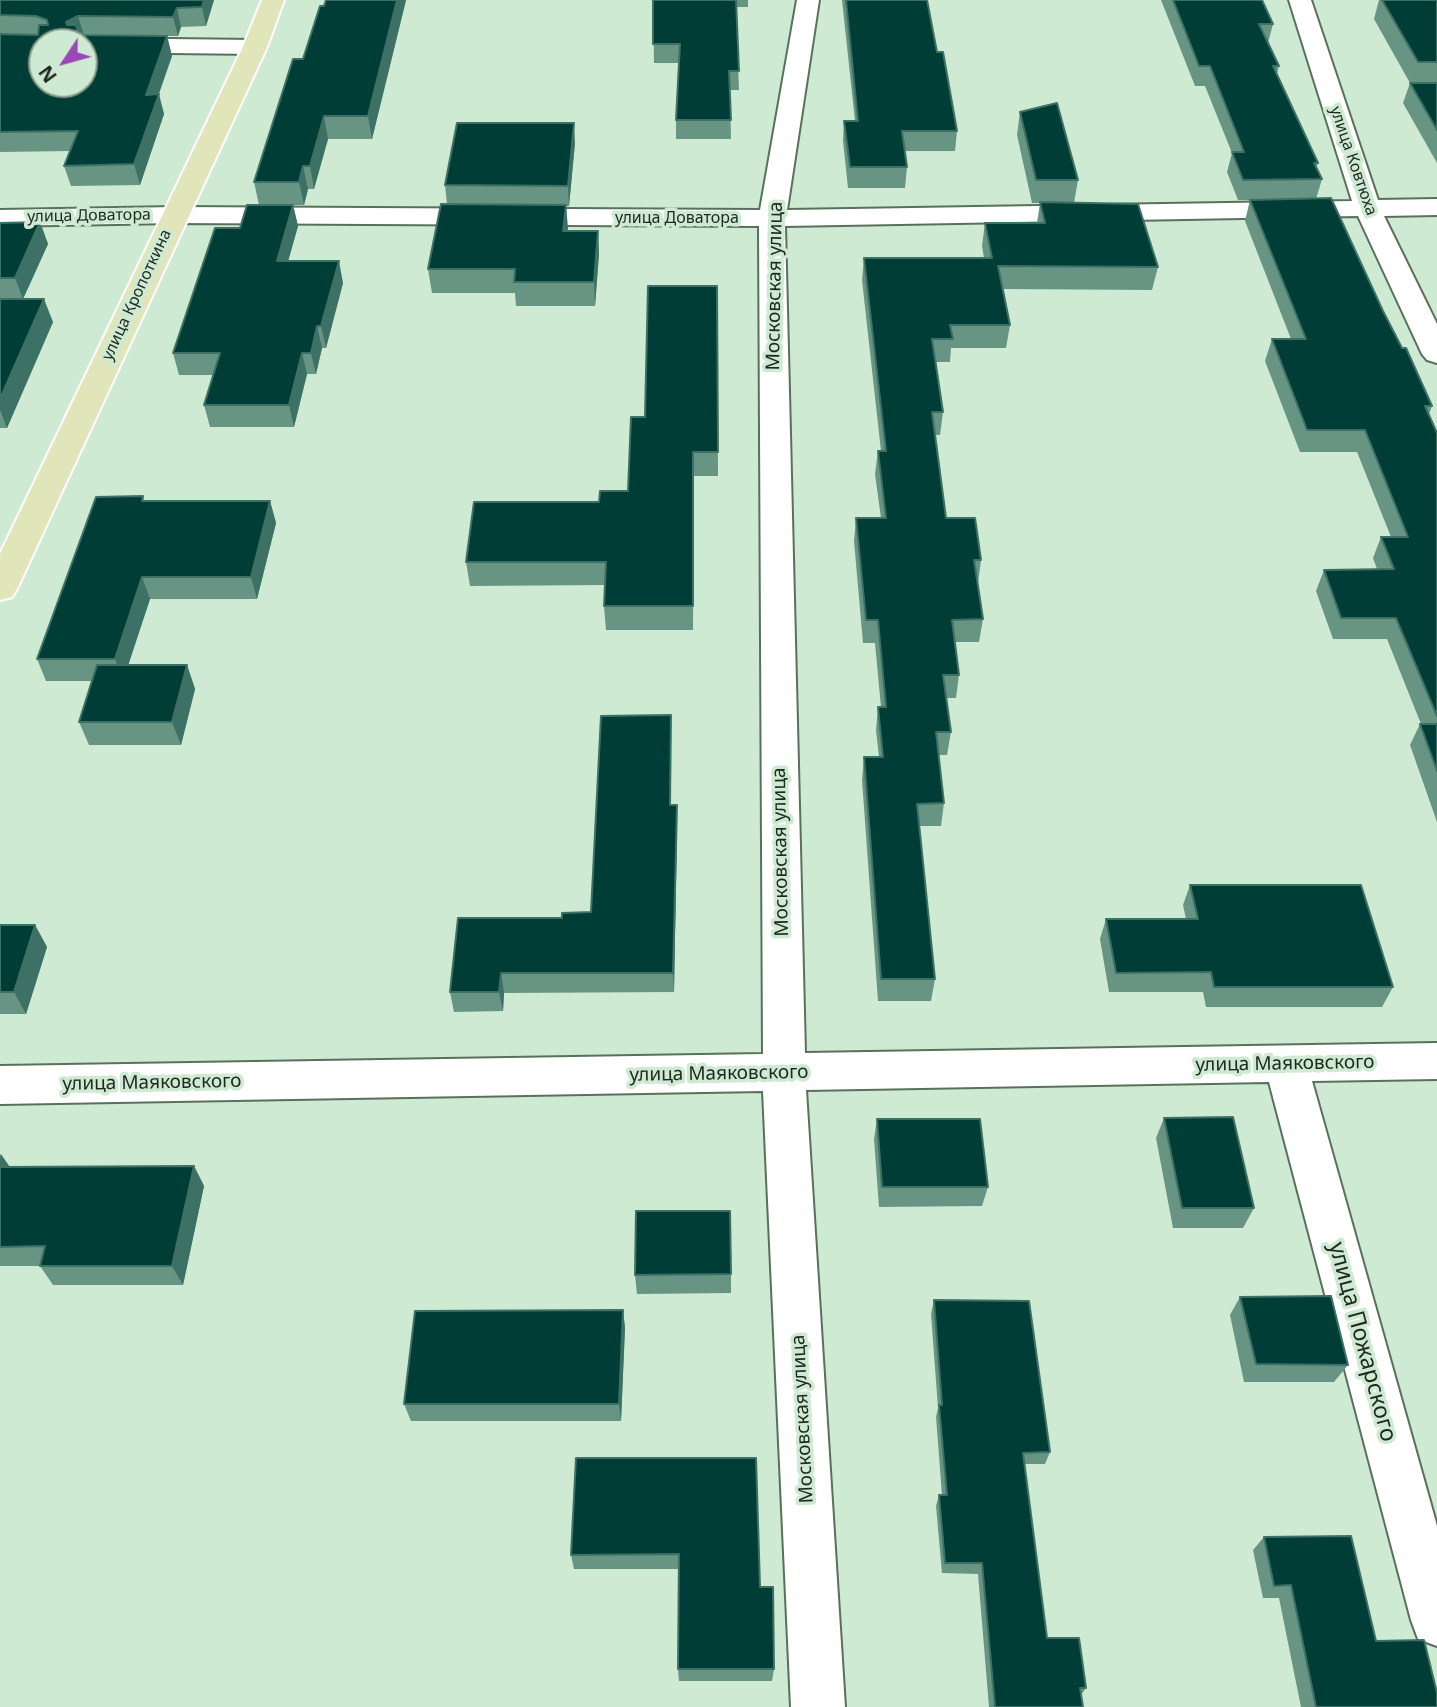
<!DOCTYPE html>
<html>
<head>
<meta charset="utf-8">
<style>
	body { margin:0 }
	#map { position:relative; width:1437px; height:1707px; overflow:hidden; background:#cfead2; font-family:"Noto Sans",sans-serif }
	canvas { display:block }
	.north { position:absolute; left:28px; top:28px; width:70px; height:70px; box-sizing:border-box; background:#cfead2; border:2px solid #889c8a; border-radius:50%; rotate:234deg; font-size:19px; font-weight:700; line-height:28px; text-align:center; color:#1e281f }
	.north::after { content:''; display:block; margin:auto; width:24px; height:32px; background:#9b47b5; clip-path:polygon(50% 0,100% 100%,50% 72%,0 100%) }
</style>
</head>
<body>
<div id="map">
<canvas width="1437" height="1707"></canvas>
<div class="north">N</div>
</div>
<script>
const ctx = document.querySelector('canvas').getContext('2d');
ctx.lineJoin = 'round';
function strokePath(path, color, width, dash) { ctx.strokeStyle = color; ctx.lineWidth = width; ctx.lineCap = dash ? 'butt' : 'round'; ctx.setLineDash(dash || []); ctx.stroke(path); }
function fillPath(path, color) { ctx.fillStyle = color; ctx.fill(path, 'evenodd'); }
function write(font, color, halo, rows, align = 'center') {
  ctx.font = font + ' "Noto Sans",sans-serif'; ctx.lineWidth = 7; ctx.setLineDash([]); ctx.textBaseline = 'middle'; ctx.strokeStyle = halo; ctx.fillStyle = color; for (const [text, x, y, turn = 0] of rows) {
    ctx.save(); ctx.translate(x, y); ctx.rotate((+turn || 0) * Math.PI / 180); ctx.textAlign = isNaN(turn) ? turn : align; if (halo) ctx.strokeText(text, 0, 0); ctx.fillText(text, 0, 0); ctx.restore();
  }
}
const minor = new Path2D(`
	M 797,0 L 819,0 L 787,210 L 1352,201 L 1289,0 L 1311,0 L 1378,200 L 1437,199 L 1437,215 L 1384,216 L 1437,324 L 1437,363 L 1427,360 L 1422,354 L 1358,216 L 785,226 L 805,1053 L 1437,1043 L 1437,1079 L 1312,1081 L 1437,1526 L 1437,1646 L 1418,1639 L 1411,1620 L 1269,1082 L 806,1090 L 845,1707 L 791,1707 L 763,1091 L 0,1104 L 0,1066 L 763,1054 L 759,226 L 175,223 L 0,226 L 0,210 L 175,207 L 760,210 Z
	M 84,38 L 255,40 L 263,42 L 267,47 L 263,52 L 255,54 L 84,52 L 84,42 L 74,42 Z`);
const major = new Path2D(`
	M 262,0 L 284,0 L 267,47 L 17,589 L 12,597 L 0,600 L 0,554 L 243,47 Z`);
const wall = new Path2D(`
	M 0,0 L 214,0 L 206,26 L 181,27 L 178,36 L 167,36 L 172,56 L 158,94 L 164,114 L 140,185 L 71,186 L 64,166 L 70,151 L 0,152 Z
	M 406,0 L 372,139 L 328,139 L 314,189 L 308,189 L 304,205 L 293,205 L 298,226 L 288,261 L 343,283 L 326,348 L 322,348 L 316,374 L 307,374 L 294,427 L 210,427 L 204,405 L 213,375 L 179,375 L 173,353 L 240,228 L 259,205 L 254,182 L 303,59 Z
	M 653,0 L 748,0 L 748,7 L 736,7 L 739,90 L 730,90 L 731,139 L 676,139 L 676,120 L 679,63 L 654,63 Z
	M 842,0 L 927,0 L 937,52 L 957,131 L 955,151 L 905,151 L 907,167 L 905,188 L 848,188 L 843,141 L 844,121 L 855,121 Z
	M 1161,0 L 1262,0 L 1273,24 L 1268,43 L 1279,66 L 1277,74 L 1318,163 L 1316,168 L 1322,179 L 1316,199 L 1383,311 L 1432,406 L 1429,414 L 1437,433 L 1437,822 L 1410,745 L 1420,724 L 1421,724 L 1387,639 L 1333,639 L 1316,591 L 1324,570 L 1377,569 L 1373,558 L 1381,537 L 1391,537 L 1357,452 L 1300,452 L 1265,361 L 1272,339 L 1291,339 L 1245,221 L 1250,200 L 1238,200 L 1227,172 L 1232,153 L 1205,86 L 1195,86 Z
	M 1379,0 L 1437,0 L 1437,163 L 1403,103 L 1410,83 L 1374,19 Z
	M 1020,112 L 1078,180 L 1074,203 L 1158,267 L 1152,290 L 1003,289 L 1010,325 L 1006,348 L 951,348 L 950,362 L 936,362 L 943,412 L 940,435 L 935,435 L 946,518 L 981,560 L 978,583 L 983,619 L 979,642 L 955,642 L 959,675 L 956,698 L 946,698 L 951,732 L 947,755 L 939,755 L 944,803 L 941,826 L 919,826 L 935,979 L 931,1001 L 878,1001 L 862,780 L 864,757 L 879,757 L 876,730 L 878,707 L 881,707 L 875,643 L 863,643 L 854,541 L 856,518 L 881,518 L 875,474 L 878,451 L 881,451 L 862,280 L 864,258 L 984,258 L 982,246 L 985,223 L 1037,223 L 1040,203 L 1032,203 L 1017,135 Z
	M 575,143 L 569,206 L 566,206 L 567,231 L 598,231 L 599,254 L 595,306 L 516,306 L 515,293 L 432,293 L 428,269 L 447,204 L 445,185 Z
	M 40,222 L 48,244 L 23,299 L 53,322 L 7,428 L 0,428 L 0,223 Z
	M 717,286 L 718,476 L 694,476 L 693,630 L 606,630 L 604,606 L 605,585 L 470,586 L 466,562 L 628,491 L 645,417 Z
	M 143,496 L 144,501 L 270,501 L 276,523 L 257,599 L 150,599 L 128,665 L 187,665 L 195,689 L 181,745 L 89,745 L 79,722 L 92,681 L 46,681 L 37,659 Z
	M 671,736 L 671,805 L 677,826 L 674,992 L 504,993 L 503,1011 L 454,1012 L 450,992 L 562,918 L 591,912 Z
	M 1190,885 L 1393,987 L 1382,1007 L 1206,1007 L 1203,992 L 1109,992 L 1100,939 L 1106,919 L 1186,919 L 1183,905 Z
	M 0,925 L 35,925 L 47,947 L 26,1014 L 0,1014 Z
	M 1164,1118 L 1254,1208 L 1243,1228 L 1173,1228 L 1156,1138 Z
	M 877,1119 L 988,1187 L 982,1206 L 879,1207 L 874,1139 Z
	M 0,1154 L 10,1167 L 194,1166 L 204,1186 L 183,1285 L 53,1285 L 40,1266 L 0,1266 Z
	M 731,1274 L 731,1293 L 637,1294 L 635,1275 Z
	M 1240,1297 L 1348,1365 L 1334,1382 L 1244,1382 L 1230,1315 Z
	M 934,1300 L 1050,1452 L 1045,1464 L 1024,1464 L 1047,1638 L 1086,1688 L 1081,1695 L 1083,1707 L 989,1707 L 978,1574 L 942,1573 L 936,1506 L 939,1495 L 942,1495 L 936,1417 L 938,1408 L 931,1314 Z
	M 623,1310 L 625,1328 L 621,1421 L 411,1421 L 404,1404 Z
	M 576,1458 L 760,1587 L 774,1669 L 772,1681 L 679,1681 L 678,1669 L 679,1569 L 574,1569 L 571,1555 Z
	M 1264,1537 L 1376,1641 L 1437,1707 L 1301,1707 L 1279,1598 L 1263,1598 L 1253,1550 Z`);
const shadedWall = new Path2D(`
	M 204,0 L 214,0 L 206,26 L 202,7 Z
	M 397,0 L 406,0 L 372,139 L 368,116 Z
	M 177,8 L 181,27 L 178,36 L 173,17 Z
	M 78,16 L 84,35 L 72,41 L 66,22 Z
	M 167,36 L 172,56 L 152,114 L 146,95 Z
	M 159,94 L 164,114 L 140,185 L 134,164 Z
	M 324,116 L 328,139 L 314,189 L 310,166 Z
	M 574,123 L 575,143 L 569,206 L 568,186 Z
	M 303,166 L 308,189 L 304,205 L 299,182 Z
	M 293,205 L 298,226 L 282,283 L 277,261 Z
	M 566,205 L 568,228 L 565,254 L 563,231 Z
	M 40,222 L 48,244 L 23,299 L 15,278 Z
	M 598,231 L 599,254 L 595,306 L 594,282 Z
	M 339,261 L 343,283 L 326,348 L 321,326 Z
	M 44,299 L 53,322 L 7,428 L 0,410 L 0,399 Z
	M 317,326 L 322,348 L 316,374 L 311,353 Z
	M 302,353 L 307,374 L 294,427 L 289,405 Z
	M 270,501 L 276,523 L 257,599 L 251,577 Z
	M 142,577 L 150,599 L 123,681 L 115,659 Z
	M 187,665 L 195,689 L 181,745 L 172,722 Z
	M 671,715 L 671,826 L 670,805 Z
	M 677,805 L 677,826 L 674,992 L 673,973 Z
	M 35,925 L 47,947 L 26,1014 L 14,992 Z
	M 501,973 L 504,993 L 503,1011 L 499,992 Z
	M 1,1154 L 15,1175 L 0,1170 L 0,1159 Z
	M 194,1166 L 204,1186 L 183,1285 L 172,1266 Z
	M 623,1310 L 625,1328 L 621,1421 L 619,1404 Z`);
const building = new Path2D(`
	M 0,0 L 204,0 L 202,7 L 177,8 L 173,17 L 78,16 L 66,22 L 67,25 L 76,25 L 78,35 L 167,36 L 146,95 L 159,94 L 134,164 L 64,166 L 78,131 L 0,132 L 0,34 L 38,35 L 39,25 L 48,25 L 47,20 L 36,16 L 0,15 ZM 42,42 L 84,42 L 84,84 L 42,84 Z
	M 326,0 L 397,0 L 368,116 L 324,116 L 310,166 L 303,166 L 299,182 L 254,182 L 293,59 L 303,59 L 320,6 L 324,6 Z
	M 653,0 L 736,0 L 739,71 L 729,71 L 731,120 L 676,120 L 680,44 L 653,44 Z
	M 846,0 L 927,0 L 937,52 L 943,52 L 957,131 L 902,131 L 907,167 L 850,167 L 844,121 L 858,121 Z
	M 1173,0 L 1262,0 L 1273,24 L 1259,24 L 1279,66 L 1273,66 L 1318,163 L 1314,163 L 1322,179 L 1243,180 L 1232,152 L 1244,152 L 1210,66 L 1199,66 Z
	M 1382,0 L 1437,0 L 1437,62 L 1418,62 Z
	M 1410,83 L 1437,83 L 1437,130 Z
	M 1057,103 L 1078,180 L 1036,180 L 1020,112 Z
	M 457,123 L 574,123 L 568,186 L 445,185 Z
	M 1331,198 L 1383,311 L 1402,348 L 1406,348 L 1432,406 L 1425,406 L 1437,433 L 1437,716 L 1396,618 L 1341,618 L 1324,570 L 1394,569 L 1381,537 L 1408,537 L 1365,430 L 1307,430 L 1272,339 L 1306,339 L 1250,200 Z
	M 1040,202 L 1138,204 L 1158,267 L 998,266 L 1010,325 L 950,325 L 953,339 L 932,339 L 943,412 L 932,412 L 946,518 L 975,518 L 981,560 L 974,560 L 983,619 L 952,620 L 959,675 L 943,675 L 951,732 L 936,732 L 944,803 L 917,804 L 935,979 L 881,979 L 864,757 L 883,757 L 878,707 L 886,707 L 878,620 L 866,620 L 856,518 L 886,518 L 878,451 L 886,451 L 864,258 L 992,258 L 985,223 L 1045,223 Z
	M 441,204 L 566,205 L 563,231 L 598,231 L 594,282 L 514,282 L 515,269 L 428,269 Z
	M 247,205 L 293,205 L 277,261 L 339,261 L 321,326 L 317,326 L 311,353 L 302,353 L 289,405 L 204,405 L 220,353 L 173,353 L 215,228 L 240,228 Z
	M 40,222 L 15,278 L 0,278 L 0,223 Z
	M 648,286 L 717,286 L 718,452 L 693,452 L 693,606 L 604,606 L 606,562 L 466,562 L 474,502 L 599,502 L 600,491 L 628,491 L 631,417 L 645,417 Z
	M 0,299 L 44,299 L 0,399 Z
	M 143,496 L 142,501 L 270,501 L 251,577 L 142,577 L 115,659 L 37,659 L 96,497 Z
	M 97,665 L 187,665 L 172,722 L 79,722 Z
	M 671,715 L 670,805 L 677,805 L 673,973 L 501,973 L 499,992 L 450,992 L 458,918 L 562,918 L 562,913 L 591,912 L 601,716 Z
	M 1420,724 L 1437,724 L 1437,771 Z
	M 1190,885 L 1361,885 L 1393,987 L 1214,987 L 1211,972 L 1116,973 L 1106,919 L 1198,919 Z
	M 0,925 L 35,925 L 14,992 L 0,992 Z
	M 1233,1117 L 1254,1208 L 1182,1208 L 1164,1118 Z
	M 877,1119 L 980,1119 L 988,1187 L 882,1187 Z
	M 194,1166 L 172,1266 L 40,1266 L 45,1246 L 0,1247 L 0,1167 Z
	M 636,1211 L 730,1211 L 731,1274 L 635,1275 Z
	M 1331,1296 L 1348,1365 L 1256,1364 L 1240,1297 Z
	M 934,1300 L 1029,1301 L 1050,1452 L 1023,1453 L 1047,1638 L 1079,1638 L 1086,1688 L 1080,1688 L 1083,1707 L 995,1707 L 982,1563 L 945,1563 L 939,1495 L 947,1495 L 939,1405 L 942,1405 Z
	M 623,1310 L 619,1404 L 404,1404 L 415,1311 Z
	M 576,1458 L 756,1458 L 760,1587 L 773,1587 L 774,1669 L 678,1669 L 679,1554 L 571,1555 Z
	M 1351,1536 L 1376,1641 L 1424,1640 L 1437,1693 L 1437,1707 L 1316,1707 L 1291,1585 L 1274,1586 L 1264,1537 Z`);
const farStreetnames = [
	["улица Ковтюха",1353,161,71],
	["улица Доватора",89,216,-1],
	["улица Доватора",677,218],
	["улица Кропоткина",137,295,-65]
];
const streetNames = [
	["Московская улица",775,286,-89],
	["Московская улица",781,852,-91],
	["улица Маяковского",1285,1064,-1],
	["улица Маяковского",719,1074,-1],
	["улица Маяковского",152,1083,-1],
	["Московская улица",803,1419,-93]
];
const nearStreetnames = [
	["улица Пожарского",1362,1342,75]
];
strokePath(minor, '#59715c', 4);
strokePath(major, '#fff', 4);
fillPath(minor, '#fff');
fillPath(major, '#e0e6b9');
fillPath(wall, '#689484');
fillPath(shadedWall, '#3e7165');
fillPath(building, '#003d36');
strokePath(building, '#3e7165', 2);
write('16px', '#1e281f', '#cfead2', farStreetnames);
write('19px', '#1e281f', '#cfead2', streetNames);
write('23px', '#1e281f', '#cfead2', nearStreetnames);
</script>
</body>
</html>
